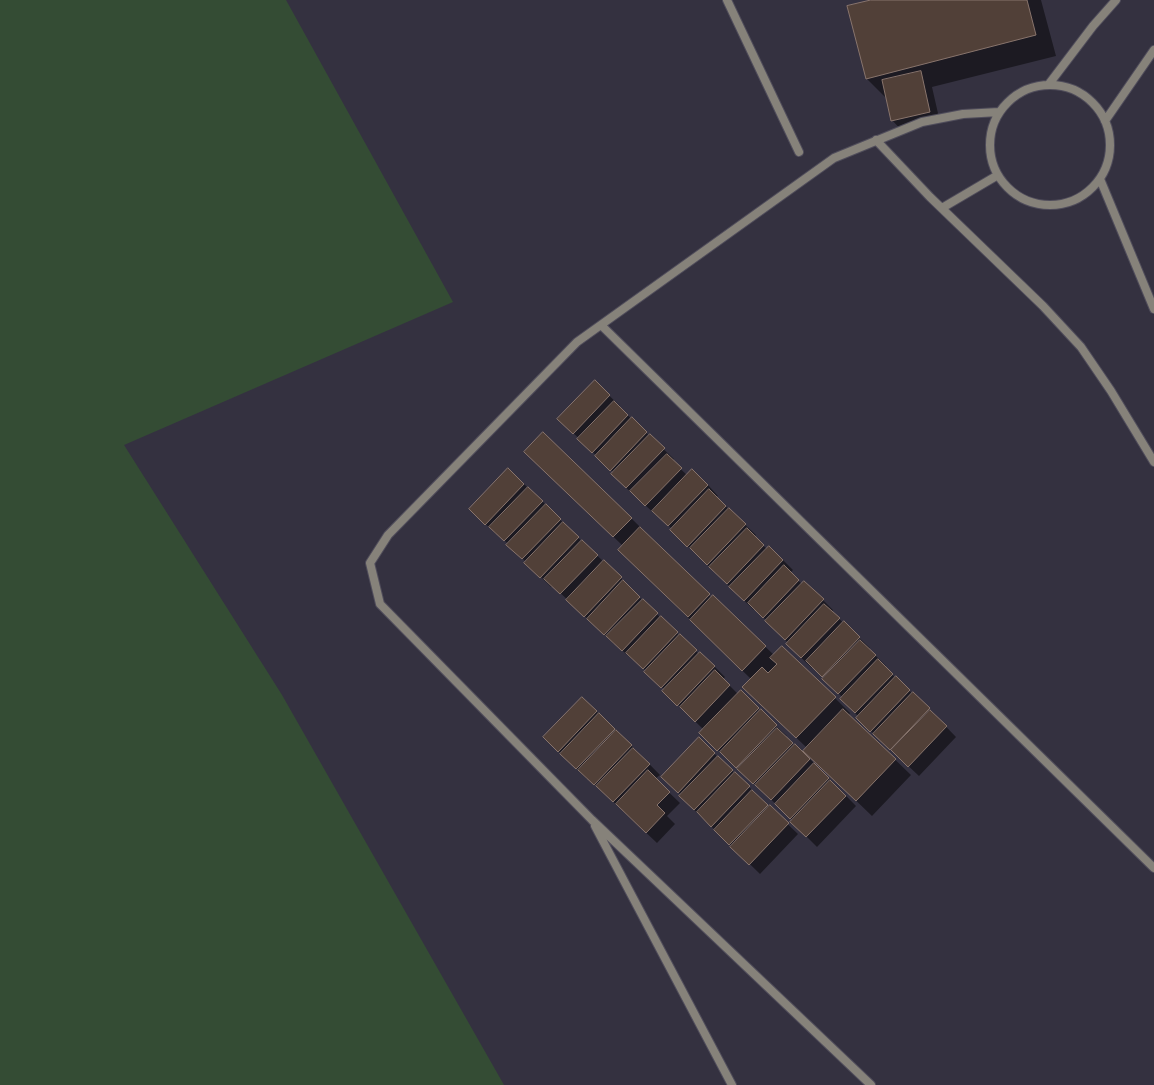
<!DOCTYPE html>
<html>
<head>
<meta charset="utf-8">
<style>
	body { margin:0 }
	canvas { display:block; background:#343140 }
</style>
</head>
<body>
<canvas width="1154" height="1085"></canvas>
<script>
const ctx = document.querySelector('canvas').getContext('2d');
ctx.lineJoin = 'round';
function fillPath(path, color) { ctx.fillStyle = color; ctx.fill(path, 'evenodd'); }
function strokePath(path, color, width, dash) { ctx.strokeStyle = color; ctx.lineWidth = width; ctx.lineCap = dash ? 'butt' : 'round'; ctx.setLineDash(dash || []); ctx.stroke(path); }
const green = new Path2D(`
	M 0,0 L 286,0 L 453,302 L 124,445 L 282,695 L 504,1085 L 0,1085 Z`);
const shadow = new Path2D(`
	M 875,0 L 1041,0 L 1056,56 L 932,87 L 940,122 L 902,131 L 892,120 L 887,99 L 867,79 Z
	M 595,382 L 620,406 L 619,407 L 674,459 L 672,461 L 688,476 L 708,485 L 718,496 L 716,497 L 756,535 L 754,537 L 767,549 L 783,560 L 793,570 L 790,573 L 802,584 L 804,582 L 823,600 L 833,610 L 832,612 L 870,648 L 869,649 L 886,666 L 884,667 L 929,709 L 956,737 L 919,776 L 857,718 L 858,716 L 841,699 L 842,697 L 813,667 L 812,668 L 797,654 L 788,643 L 767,621 L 755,609 L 754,610 L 698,556 L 681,540 L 672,529 L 657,514 L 656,515 L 623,485 L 614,473 L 559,419 Z
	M 541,467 L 631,518 L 712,598 L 713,597 L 774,655 L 782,647 L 835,698 L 850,713 L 849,715 L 911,775 L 872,816 L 820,766 L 807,748 L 759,702 L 751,679 L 635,566 L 623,546 Z
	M 508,469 L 543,502 L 570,530 L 621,578 L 642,600 L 699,654 L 700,653 L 715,667 L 725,677 L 723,679 L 738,694 L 741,692 L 776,726 L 787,736 L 785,737 L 810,759 L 856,806 L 817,847 L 792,822 L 793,821 L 778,806 L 728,760 L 701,733 L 704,730 L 664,691 L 665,690 L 645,672 L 646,671 L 634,659 L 633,660 L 615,644 L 614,644 L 553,586 L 551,587 L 497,533 L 496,534 L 470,509 Z
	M 582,698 L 615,729 L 660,775 L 655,779 L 680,803 L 667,816 L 675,824 L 657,843 L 588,778 L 587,779 L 544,737 Z
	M 699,739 L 798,834 L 760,874 L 680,796 L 681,795 L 662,777 Z`);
const building = new Path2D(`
	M 871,0 L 1027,0 L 1036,35 L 866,79 L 847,6 Z
	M 921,71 L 930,112 L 891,121 L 882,80 Z
	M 595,380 L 610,395 L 573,434 L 557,419 Z
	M 614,401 L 628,415 L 592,453 L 577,439 Z
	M 632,417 L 647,432 L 610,471 L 595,456 Z
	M 543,432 L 632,518 L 613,537 L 524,452 Z
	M 650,434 L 665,448 L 626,488 L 611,474 Z
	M 667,454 L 682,468 L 645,506 L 630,491 Z
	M 508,468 L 524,484 L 485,525 L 469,509 Z
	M 692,469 L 708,485 L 668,526 L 652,511 Z
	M 528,487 L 543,501 L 504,541 L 489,527 Z
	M 709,489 L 726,506 L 687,547 L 670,530 Z
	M 546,504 L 561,519 L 522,559 L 506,545 Z
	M 729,508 L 746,524 L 707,565 L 690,548 Z
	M 563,522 L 579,537 L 540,578 L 524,563 Z
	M 640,527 L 710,594 L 688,617 L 618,550 Z
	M 747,528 L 764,545 L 727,584 L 709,567 Z
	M 582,540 L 598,555 L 560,594 L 544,579 Z
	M 769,546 L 783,560 L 744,601 L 729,587 Z
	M 604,560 L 622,577 L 584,617 L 566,600 Z
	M 784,565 L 799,580 L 763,618 L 748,603 Z
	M 623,580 L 640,597 L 604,635 L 587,619 Z
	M 804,581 L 824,599 L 785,640 L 765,621 Z
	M 713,595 L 766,646 L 742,671 L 690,620 Z
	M 643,599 L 658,613 L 622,651 L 606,636 Z
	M 824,604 L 840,618 L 801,658 L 786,644 Z
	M 661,616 L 678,632 L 643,669 L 626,653 Z
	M 844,621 L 860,637 L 822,677 L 806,661 Z
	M 680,634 L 697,650 L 661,688 L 644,672 Z
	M 860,640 L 876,655 L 838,694 L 822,679 Z
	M 782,646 L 836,697 L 796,738 L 742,687 L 762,667 L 768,673 L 777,664 L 770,658 Z
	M 700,652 L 715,666 L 677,706 L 662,691 Z
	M 878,659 L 893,674 L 855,713 L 840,699 Z
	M 715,670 L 730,685 L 695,722 L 680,707 Z
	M 896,676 L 910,690 L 870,732 L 856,718 Z
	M 741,690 L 759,708 L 717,751 L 699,733 Z
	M 913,692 L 930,708 L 890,750 L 873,734 Z
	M 582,697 L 597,711 L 558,752 L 543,737 Z
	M 761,709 L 777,725 L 736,768 L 720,752 Z
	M 843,709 L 896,759 L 856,801 L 803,751 Z
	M 930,710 L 947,726 L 908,767 L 891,750 Z
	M 599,713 L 615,729 L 576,769 L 560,754 Z
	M 777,728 L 793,743 L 753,784 L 737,769 Z
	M 616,730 L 632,745 L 594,785 L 578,770 Z
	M 699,737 L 715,753 L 678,793 L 661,777 Z
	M 795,744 L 810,759 L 771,800 L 755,785 Z
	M 633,748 L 650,764 L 613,802 L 596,786 Z
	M 718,756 L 733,770 L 694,810 L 679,796 Z
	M 814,763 L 829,778 L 790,819 L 775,804 Z
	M 648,770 L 670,792 L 657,805 L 665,813 L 646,833 L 616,804 Z
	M 735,772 L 750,786 L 711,827 L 697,812 Z
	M 830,780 L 846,796 L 806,837 L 790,822 Z
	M 752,790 L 768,805 L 729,845 L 714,830 Z
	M 770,805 L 789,823 L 749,865 L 730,847 Z`);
const lane = new Path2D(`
	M 1049,84 L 1093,26 L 1116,0
	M990 145a60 60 0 1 1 120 0a60 60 0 1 1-120 0Z
	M 1105,121 L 1154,50
	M 876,140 L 930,197 L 1043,306 L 1081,347 L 1111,391 L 1154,462
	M 1100,179 L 1154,309
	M 942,208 L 998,175
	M 601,325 L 1154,868
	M 595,826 L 732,1085
	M 871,1085 L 592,820 L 380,604 L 370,563 L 388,535 L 577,342 L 834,158 L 922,122 L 963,114 L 999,112`);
const street = new Path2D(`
	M 727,0 L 799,152`);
fillPath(green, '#344c34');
fillPath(shadow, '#0007');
fillPath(building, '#514038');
strokePath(building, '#88746c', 1);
strokePath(lane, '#504d5b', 10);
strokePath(street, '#504d5b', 10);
strokePath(lane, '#86827a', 8);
strokePath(street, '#86827a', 8);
</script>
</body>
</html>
